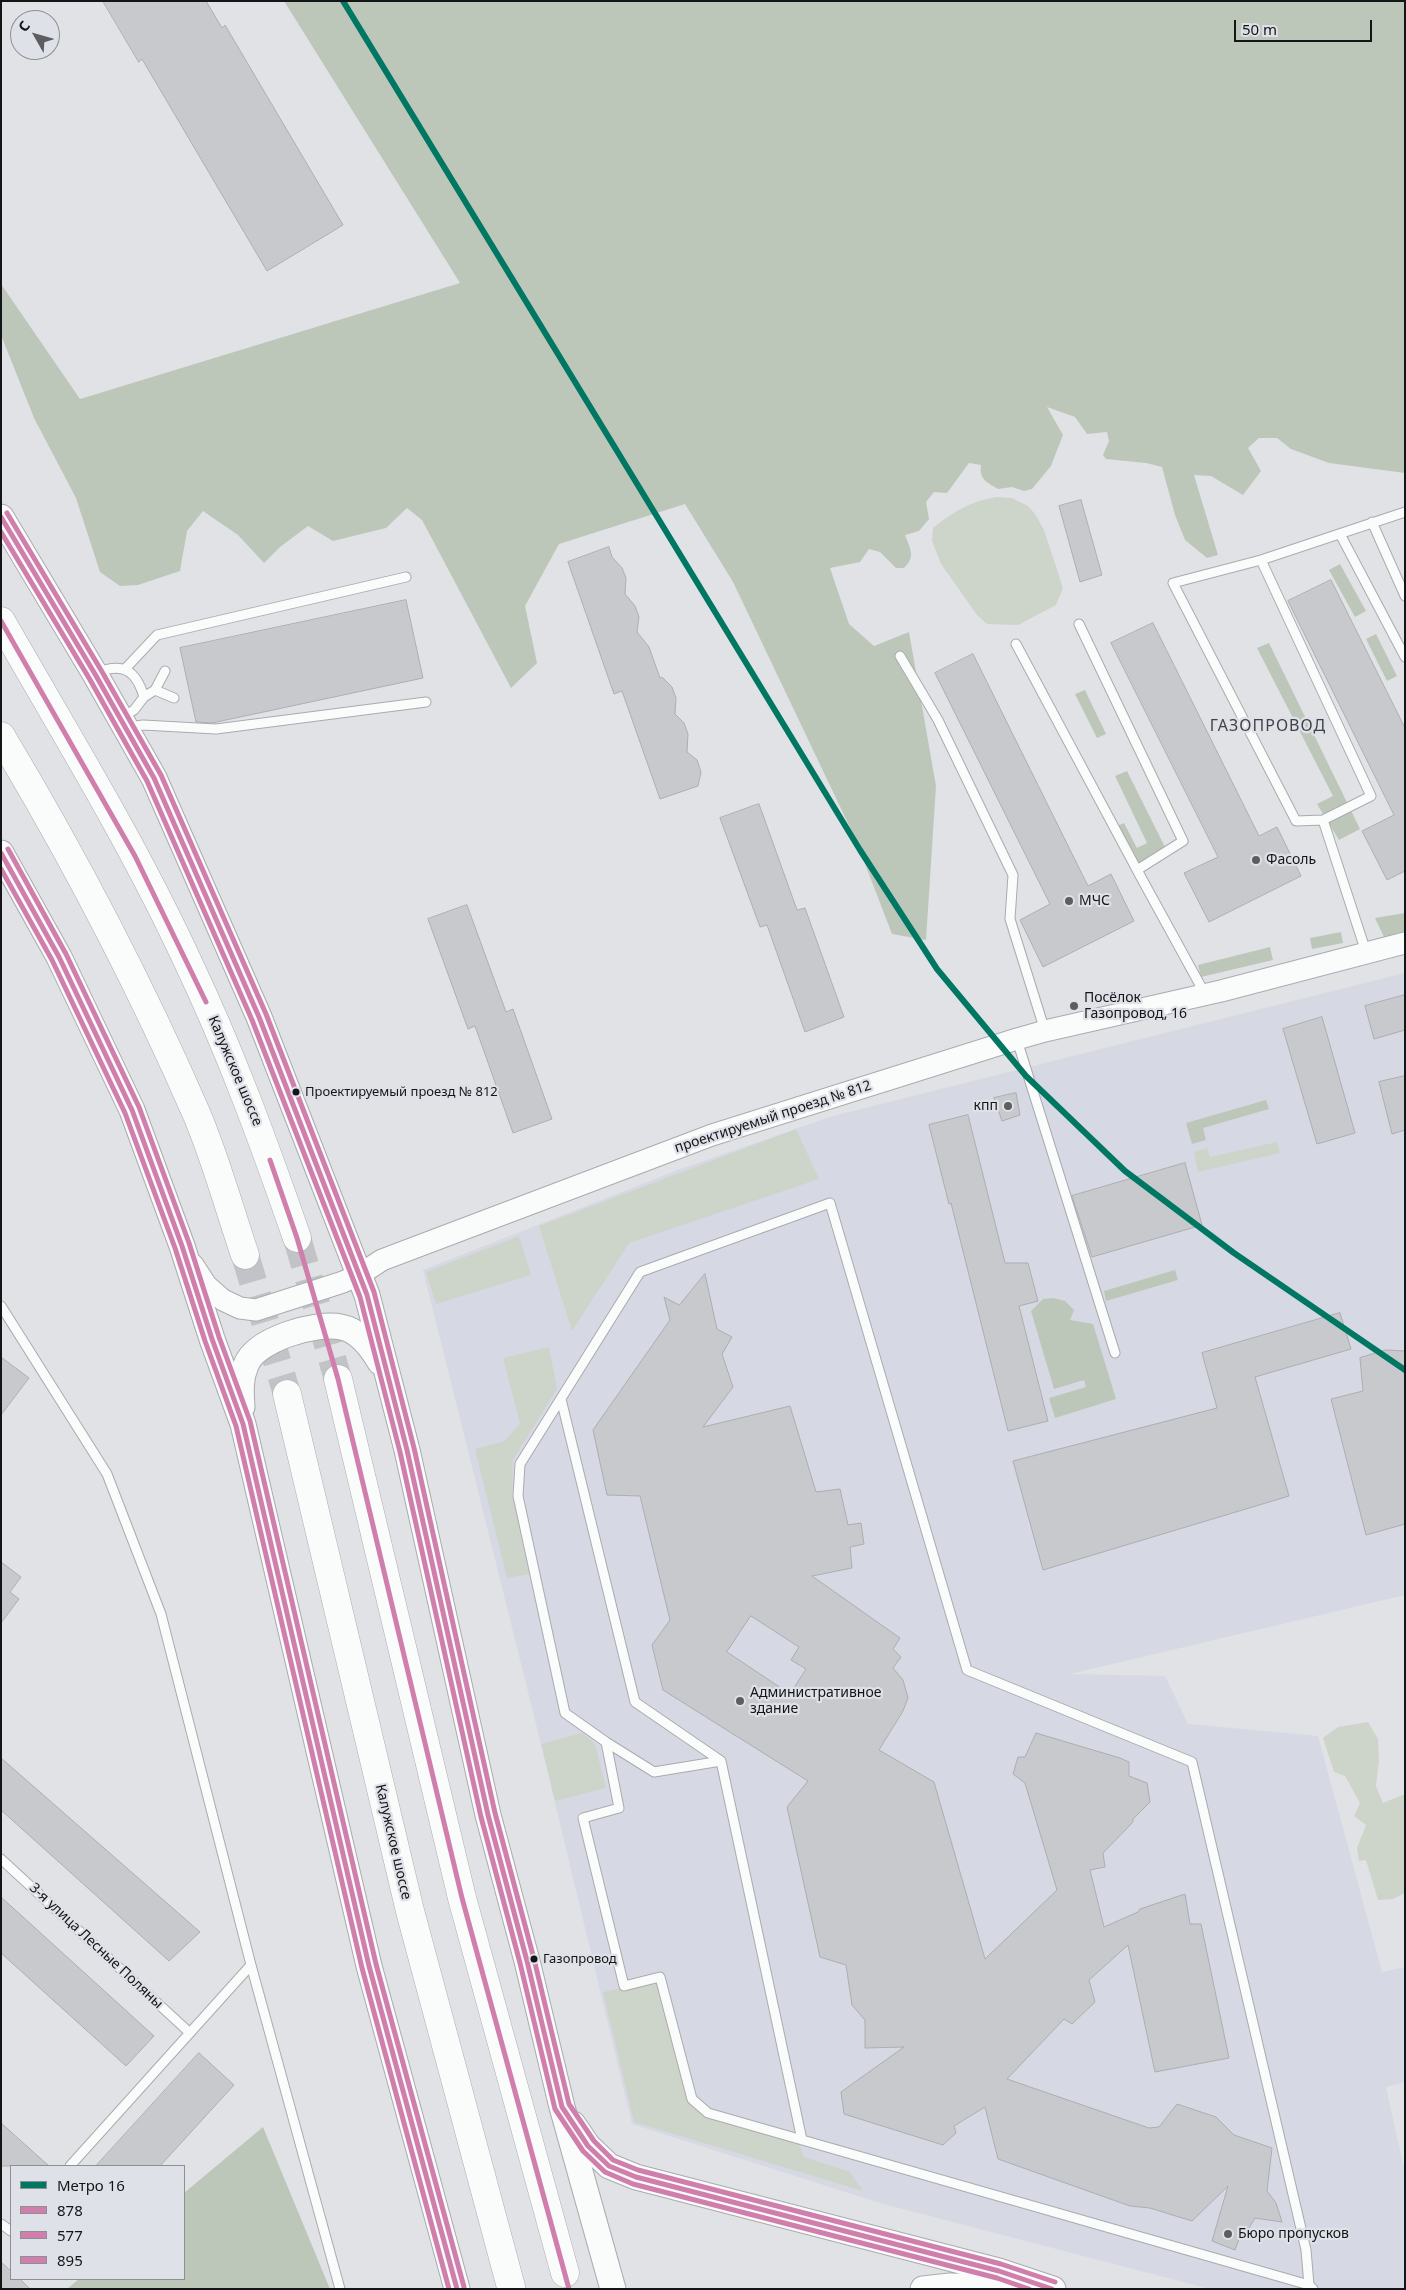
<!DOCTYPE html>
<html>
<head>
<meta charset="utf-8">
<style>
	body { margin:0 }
	#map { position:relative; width:1406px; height:2290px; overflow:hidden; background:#e1e2e6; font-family:"Noto Sans",sans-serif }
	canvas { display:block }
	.frame { position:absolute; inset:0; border:2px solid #141517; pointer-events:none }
	.legend { position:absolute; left:10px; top:2165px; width:175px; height:115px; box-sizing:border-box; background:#dfe1e8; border:1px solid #8e8f94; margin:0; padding:6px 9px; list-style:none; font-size:15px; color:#141517 }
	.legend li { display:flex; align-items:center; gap:10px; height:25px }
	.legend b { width:25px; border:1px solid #8e8f94 }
	.north { position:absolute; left:10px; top:10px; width:50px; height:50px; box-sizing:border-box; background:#dfe1e8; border:1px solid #8e8f94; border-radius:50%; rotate:308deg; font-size:14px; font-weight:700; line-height:20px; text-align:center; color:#141517 }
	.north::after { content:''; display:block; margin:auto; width:18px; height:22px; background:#5c5d5f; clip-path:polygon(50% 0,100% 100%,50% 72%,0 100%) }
	.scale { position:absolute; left:1234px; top:20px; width:138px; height:22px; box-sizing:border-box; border:2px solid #141517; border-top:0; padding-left:6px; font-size:15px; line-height:18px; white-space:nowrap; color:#141517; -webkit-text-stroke:4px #dfe1e8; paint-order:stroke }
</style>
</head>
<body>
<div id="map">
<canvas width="1406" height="2290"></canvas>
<div class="frame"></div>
<ul class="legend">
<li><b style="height:6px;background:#007763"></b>Метро 16</li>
<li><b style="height:6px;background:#d07fad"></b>878</li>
<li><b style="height:6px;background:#d07fad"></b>577</li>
<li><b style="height:6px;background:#d07fad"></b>895</li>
</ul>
<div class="north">С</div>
<div class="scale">50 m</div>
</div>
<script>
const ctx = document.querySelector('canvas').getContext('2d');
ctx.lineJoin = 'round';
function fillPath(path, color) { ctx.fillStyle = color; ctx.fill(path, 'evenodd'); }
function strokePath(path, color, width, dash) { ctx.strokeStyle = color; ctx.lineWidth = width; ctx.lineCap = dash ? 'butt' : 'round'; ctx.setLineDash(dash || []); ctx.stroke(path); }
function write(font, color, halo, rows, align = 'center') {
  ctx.font = font + ' "Noto Sans",sans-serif'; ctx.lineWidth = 4.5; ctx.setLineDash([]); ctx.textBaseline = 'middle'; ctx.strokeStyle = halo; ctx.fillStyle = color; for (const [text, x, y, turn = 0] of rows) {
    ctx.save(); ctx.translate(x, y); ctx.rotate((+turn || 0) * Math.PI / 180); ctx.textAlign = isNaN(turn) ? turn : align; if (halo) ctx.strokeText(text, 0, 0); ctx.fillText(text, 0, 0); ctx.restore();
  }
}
const built = new Path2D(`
	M 1405,973 L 1405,1595 L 1070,1674 L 1165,1676 L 1188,1724 L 1318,1736 L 1382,1972 L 1405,1967 L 1405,2082 L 1386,2087 L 1405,2173 L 1405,2289 L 1210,2289 L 880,2203 L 632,2124 L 541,1744 L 423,1270 L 678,1170 L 833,1116 Z`);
const green = new Path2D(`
	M 996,497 L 1012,498 L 1028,506 L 1035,514 L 1044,530 L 1063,588 L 1056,605 L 1018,625 L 987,624 L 977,615 L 941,564 L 932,541 L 933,528 C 952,512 972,501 996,497 Z
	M 796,1129 L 819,1179 L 629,1243 L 572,1331 L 539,1226 Z
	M 1277,1142 L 1280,1153 L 1198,1172 L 1194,1152 L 1207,1148 L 1210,1157 Z
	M 519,1236 L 531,1275 L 436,1304 L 426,1272 Z
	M 549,1347 L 557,1389 L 513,1460 L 512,1494 L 529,1574 L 507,1578 L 475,1449 L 505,1441 L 520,1423 L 503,1358 Z
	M 1368,1722 L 1378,1739 L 1379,1760 L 1376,1786 L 1383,1803 L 1405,1794 L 1405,1893 L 1393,1899 L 1378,1900 L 1366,1860 L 1359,1861 L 1357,1848 L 1366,1825 L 1354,1816 L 1360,1803 L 1345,1776 L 1334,1772 L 1323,1738 L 1338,1727 Z
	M 582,1733 L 595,1744 L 606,1788 L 555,1801 L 541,1744 Z
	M 656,1980 L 691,2101 L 707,2116 L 798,2142 L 804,2157 L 850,2172 L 863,2191 L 634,2122 L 603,1992 Z`);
const forest = new Path2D(`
	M 284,1 L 1405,1 L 1405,473 L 1329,463 L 1291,449 L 1277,438 L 1259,438 L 1248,448 L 1261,471 L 1243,495 L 1211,476 L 1194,475 L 1218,555 L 1207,558 L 1185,540 L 1175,515 L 1162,467 L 1146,463 L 1106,459 L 1103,455 L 1109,441 L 1107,432 L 1087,434 L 1075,417 L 1047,407 L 1063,435 L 1051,466 L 1032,489 L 1024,491 L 1012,487 L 998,489 C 987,482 979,480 981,465 L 969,463 L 947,493 L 934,492 L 926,502 L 929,519 L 919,531 L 905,535 C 910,548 916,557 904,568 L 896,568 L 880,552 L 869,549 L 860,562 L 830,568 L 849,624 L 874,646 L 909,632 L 936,786 L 926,940 L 892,934 L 855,838 L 733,582 L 685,504 L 559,544 L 525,606 L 537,663 L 511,688 L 422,520 L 407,508 L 386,528 L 333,541 L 308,526 L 280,547 L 264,563 L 238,535 L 203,511 L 187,531 L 180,571 L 138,585 L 120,586 L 100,572 L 76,498 L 34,418 L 1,335 L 1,284 L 80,399 L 460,283 Z
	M 1340,564 L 1366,611 L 1355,617 L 1329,570 Z
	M 1376,634 L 1397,676 L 1387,681 L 1366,639 Z
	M 1269,643 L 1360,829 L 1339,840 L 1317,804 L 1333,796 L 1257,648 Z
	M 1085,690 L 1106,734 L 1097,738 L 1075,694 Z
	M 1127,771 L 1166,849 L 1136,864 L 1117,826 L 1124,823 L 1137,848 L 1147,843 L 1115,776 Z
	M 1405,913 L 1405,931 L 1384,937 L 1375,918 Z
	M 1341,932 L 1343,943 L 1312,949 L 1310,938 Z
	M 1270,947 L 1273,960 L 1201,977 L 1198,965 Z
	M 1266,1100 L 1269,1109 L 1203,1128 L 1206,1140 L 1192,1144 L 1186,1123 Z
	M 1175,1270 L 1178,1280 L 1106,1301 L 1104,1291 Z
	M 1053,1298 L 1065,1301 L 1074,1310 L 1070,1320 L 1093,1324 L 1116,1399 L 1055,1418 L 1049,1398 L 1086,1387 L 1084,1380 L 1054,1389 L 1031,1311 L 1043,1299 Z
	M 263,2127 L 330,2289 L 67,2289 L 79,2279 L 184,2279 L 184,2193 Z`);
const building = new Path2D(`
	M 103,1 L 206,1 L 222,28 L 225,25 L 343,225 L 267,271 L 142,59 L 139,62 Z
	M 1081,500 L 1102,575 L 1080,582 L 1059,506 Z
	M 609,547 L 612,557 L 622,568 L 626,578 L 625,594 L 635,606 L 639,617 L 637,632 L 649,647 L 660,678 L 662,677 L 672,687 L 676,698 L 675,714 L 684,723 L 688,734 L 687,752 L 697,760 L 701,772 L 698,786 L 660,799 L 622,691 L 614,694 L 568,562 Z
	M 1331,580 L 1405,728 L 1405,871 L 1387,880 L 1362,831 L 1394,815 L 1288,601 Z
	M 406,600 L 423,678 L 212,723 L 196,722 L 180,648 Z
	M 1153,623 L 1259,836 L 1277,827 L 1301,876 L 1209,922 L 1184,873 L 1218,857 L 1111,643 Z
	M 973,654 L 1088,886 L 1111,874 L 1134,921 L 1043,967 L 1020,920 L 1050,904 L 935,673 Z
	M 759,804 L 797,910 L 805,908 L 844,1017 L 805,1032 L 767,925 L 760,927 L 720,818 Z
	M 467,905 L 506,1012 L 513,1009 L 552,1119 L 513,1133 L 475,1026 L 468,1029 L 428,919 Z
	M 1405,995 L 1405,1030 L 1374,1039 L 1365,1006 Z
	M 1322,1017 L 1355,1133 L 1317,1144 L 1283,1029 Z
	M 1405,1076 L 1405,1130 L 1392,1134 L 1379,1082 Z
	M 1016,1093 L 1020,1115 L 1002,1121 L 994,1098 Z
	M 968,1115 L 1005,1263 L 1028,1263 L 1038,1301 L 1019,1306 L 1048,1421 L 1008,1431 L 951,1203 L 949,1204 L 929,1125 Z
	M 1185,1163 L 1202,1225 L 1092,1257 L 1072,1196 Z
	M 705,1274 L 717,1329 L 732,1337 L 722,1354 L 733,1387 L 703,1427 L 790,1406 L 816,1492 L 840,1489 L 848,1525 L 861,1523 L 864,1544 L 850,1547 L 852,1568 L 812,1576 L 900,1638 L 893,1649 L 901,1657 L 893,1668 L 903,1680 L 908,1698 L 903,1711 L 879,1750 L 934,1782 L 985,1959 L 1057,1890 L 1025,1783 L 1013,1774 L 1018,1757 L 1025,1757 L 1036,1733 L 1120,1758 L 1129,1762 L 1129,1776 L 1147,1783 L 1150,1802 L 1133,1819 L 1133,1822 L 1103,1853 L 1105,1867 L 1090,1870 L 1104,1927 L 1138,1912 L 1140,1909 L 1185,1894 L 1190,1924 L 1201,1924 L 1229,2058 L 1155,2072 L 1128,1945 L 1089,1980 L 1095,2002 L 1072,2024 L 1064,2019 L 1007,2079 L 1149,2128 L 1159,2127 L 1177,2104 L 1216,2117 L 1234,2135 L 1272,2148 L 1267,2191 L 1276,2203 L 1282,2222 L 1255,2218 L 1249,2228 L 1244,2226 L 1235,2250 L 1212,2241 L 1228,2186 L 1192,2221 L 1150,2208 L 1130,2206 L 998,2159 L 985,2107 L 954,2126 L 956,2133 L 943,2145 L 844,2114 L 841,2092 L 904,2047 L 865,2048 L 865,2020 L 852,2005 L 846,1965 L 820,1957 L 787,1807 L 808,1781 L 663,1690 L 652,1645 L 670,1620 L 640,1496 L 607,1495 L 593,1430 L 670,1320 L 664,1297 L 679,1305 ZM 751,1616 L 799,1647 L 791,1660 L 806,1669 L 790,1694 L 727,1652 Z
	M 1340,1313 L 1351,1349 L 1255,1377 L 1289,1496 L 1043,1570 L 1013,1461 L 1217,1408 L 1202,1353 Z
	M 1386,1350 L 1405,1351 L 1405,1524 L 1366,1535 L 1331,1399 L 1363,1391 L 1360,1358 Z
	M 1,1357 L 29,1378 L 1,1415 Z
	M 1,1562 L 21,1577 L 10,1592 L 19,1599 L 1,1623 Z
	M 1,1758 L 200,1932 L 169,1961 L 1,1810 Z
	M 1,1897 L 154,2036 L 126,2066 L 1,1953 Z
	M 199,2053 L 234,2085 L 160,2166 L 96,2166 Z
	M 1,2123 L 49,2166 L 1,2166 Z
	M 1,2262 L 11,2271 L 11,2279 L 20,2279 L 30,2289 L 1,2289 Z`);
const trunkTunnel = new Path2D(`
	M 297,1238 L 338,1379
	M 245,1255 L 287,1394`);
const service = new Path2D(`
	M 1372,522 L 1405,596
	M 1340,534 L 1405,657
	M 1261,560 L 1371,796 L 1323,820
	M 1079,624 L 1183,841 L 1137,870 L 1205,994
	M 1016,644 L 1137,870
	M 900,656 L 938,720 L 1013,875 L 1010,919 L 1045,1031
	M 125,669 L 157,635 L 406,577
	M 96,673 C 123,662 136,670 144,697 L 134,710 L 121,718
	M 155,690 L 174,698
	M 144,697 L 155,690 L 165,671
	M 128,727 L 143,725 L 216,729 L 426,702
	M 1366,952 L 1323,820 L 1296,821 L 1173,583 L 1261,560 L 1405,512
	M 1017,1040 L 1115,1353
	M 1,1306 L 107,1474 L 161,1614 L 251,1965 L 340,2289
	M 561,1399 L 635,1702 L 721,1761 L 802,2140
	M 606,1742 L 654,1772 L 721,1761
	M 1,1859 L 190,2033
	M 70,2166 L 251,1965
	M 1,2224 L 11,2231
	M 1309,2285 L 1306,2250 L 1192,1762 L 967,1670 L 830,1203 L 640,1272 L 520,1464 L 518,1496 L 565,1713 L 606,1742 L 619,1808 L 583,1818 L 624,1986 L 660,1977 L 692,2099 L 708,2113 L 1309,2285 L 1313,2289`);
const tertiary = new Path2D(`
	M 193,1265 L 206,1285 L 223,1300 L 240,1308 L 256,1310 L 343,1282 L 359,1275 L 382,1260 L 712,1135 L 1017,1039 L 1045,1031 L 1221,991 L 1405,943`);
const secondary = new Path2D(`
	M 1,517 L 95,674 L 154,778 L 259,1017 L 367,1295 L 407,1450 L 488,1815 L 527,1961 L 562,2107 L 613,2289
	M 1,853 L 59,957 L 132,1110 L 182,1246 L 212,1339 L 243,1424 L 369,1966 L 457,2289
	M 242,1407 C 241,1392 240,1379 246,1365 C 256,1339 315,1322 341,1327 C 359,1330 371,1347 380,1362
	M 573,2124 L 588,2146 L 609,2166 L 636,2177 L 999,2271 L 1053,2289
	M 923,2289 L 950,2286 L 1025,2288`);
const trunk = new Path2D(`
	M 1,621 C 65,733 133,843 187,960 C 230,1050 264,1143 297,1238
	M 1,736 C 74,858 140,984 197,1115 C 216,1160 229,1208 245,1255
	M 338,1379 L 462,1898 L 565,2273
	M 287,1394 L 410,1911 L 511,2287`);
const bus1 = new Path2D(`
	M 1,517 L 95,674 L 154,778 L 259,1017 L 367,1295 L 407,1450 L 488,1815 L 527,1961 L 562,2107 L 588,2146 L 609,2166 L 636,2177 L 999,2271 L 1052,2289
	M 1,621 L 135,856 L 206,1002
	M 1,853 L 59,957 L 132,1110 L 182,1246 L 212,1339 L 243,1424 L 369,1966 L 457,2289
	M 270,1160 L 297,1238 L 338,1379 L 462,1898 L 569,2289`);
const bus2 = new Path2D(`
	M 1,532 L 89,678 L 147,781 L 252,1020 L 360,1297 L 400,1452 L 481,1817 L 520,1963 L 555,2109 L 583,2151 L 605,2172 L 633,2184 L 997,2278 L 1029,2289
	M 1,869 L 52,960 L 125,1113 L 175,1248 L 205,1341 L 236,1426 L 362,1968 L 449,2289`);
const bus3 = new Path2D(`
	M 7,513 L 101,670 L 161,775 L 266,1014 L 374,1292 L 414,1448 L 495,1813 L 534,1959 L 569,2104 L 594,2141 L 613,2160 L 638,2170 L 1001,2264 L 1055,2282
	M 8,849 L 66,954 L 139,1107 L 189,1243 L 219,1337 L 250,1421 L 376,1964 L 464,2287`);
const metro1 = new Path2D(`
	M 343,1 L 860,850 L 937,969 L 1026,1076 L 1125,1171 L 1234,1253 L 1405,1370`);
const markers = [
	[1256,860,5,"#5c5d5f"],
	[1069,901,5,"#5c5d5f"],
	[1074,1006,5,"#5c5d5f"],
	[296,1092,4.5,"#141517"],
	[1008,1106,5,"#5c5d5f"],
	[740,1701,5,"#5c5d5f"],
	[534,1959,4.5,"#141517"],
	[1228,2234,5,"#5c5d5f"]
];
const busNames = [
	["Проектируемый проезд № 812",305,1092],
	["Газопровод",543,1959]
];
const poiNames = [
	["Фасоль",1266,860],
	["МЧС",1079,901],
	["Посёлок",1084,998],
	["Газопровод, 16",1084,1014],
	["кпп",998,1106,"right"],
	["Административное",750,1693],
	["здание",750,1709],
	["Бюро пропусков",1238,2234]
];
const streetNames = [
	["Калужское шоссе",235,1071,67],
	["проектируемый проезд № 812",773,1117,-18],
	["Калужское шоссе",393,1842,77],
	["3-я улица Лесные Поляны",96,1946,43]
];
const quarterNames = [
	["ГАЗОПРОВОД",1268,726]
];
fillPath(built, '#d6d8e3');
fillPath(green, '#cdd5ca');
fillPath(forest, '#bdc7b9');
fillPath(building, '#c8c9cc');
strokePath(building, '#adaeb1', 1);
strokePath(trunkTunnel, '#c2c3c7', 28, [28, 14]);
strokePath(service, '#aaabae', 11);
strokePath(tertiary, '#aaabae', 23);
strokePath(secondary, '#aaabae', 27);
strokePath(trunk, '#aaabae', 29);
strokePath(service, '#fafbfb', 9);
strokePath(tertiary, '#fafbfb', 21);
strokePath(secondary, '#fafbfb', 25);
strokePath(trunk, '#fafbfb', 28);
strokePath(bus1, '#d07fad', 5);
strokePath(bus2, '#d07fad', 5);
strokePath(bus3, '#d07fad', 5);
strokePath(metro1, '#007763', 6);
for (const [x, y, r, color] of markers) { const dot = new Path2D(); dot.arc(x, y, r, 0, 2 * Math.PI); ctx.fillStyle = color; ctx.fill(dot); strokePath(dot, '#dfe1e8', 2); }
write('13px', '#141517', '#dfe1e8', busNames, 'left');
write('14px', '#141517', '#dfe1e8', poiNames, 'left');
write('14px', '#141517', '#dfe1e8', streetNames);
ctx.letterSpacing = '1px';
write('16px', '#414248', '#dfe1e8', quarterNames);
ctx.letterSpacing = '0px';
</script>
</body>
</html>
